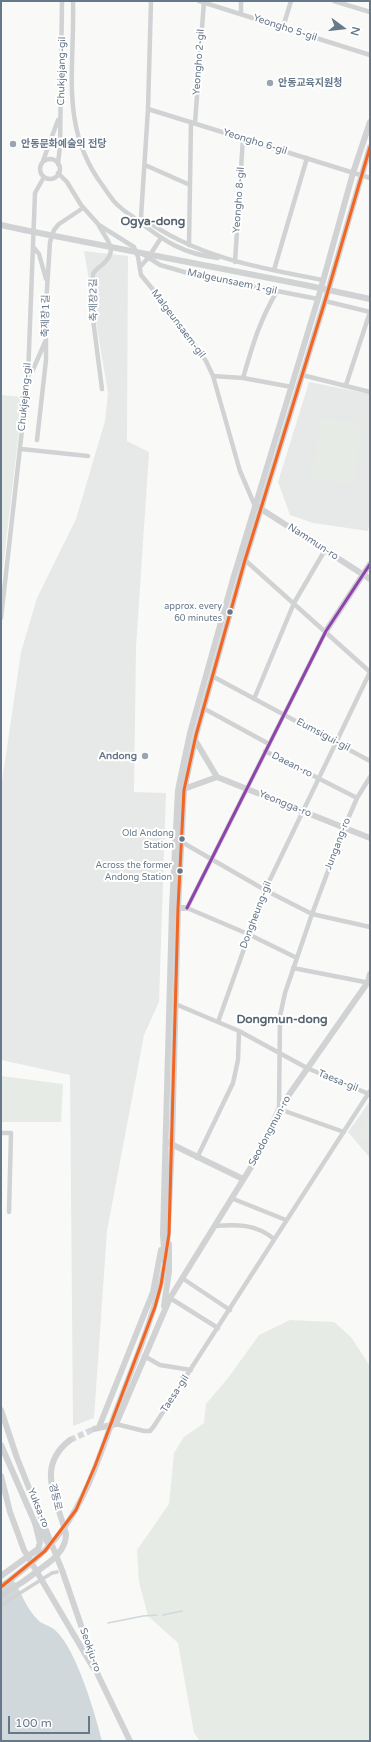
<!DOCTYPE html>
<html>
<head>
<meta charset="utf-8">
<style>
	body { margin:0 }
	#map { position:relative; width:371px; height:1742px; overflow:hidden; background:#f9f9f8; font-family:"Varela Round",sans-serif }
	canvas { display:block }
	.frame { position:absolute; inset:0; border:2px solid #67788a; pointer-events:none }
	.north { position:absolute; left:323px; top:8px; width:40px; height:40px; -webkit-text-stroke:3px #fff; paint-order:stroke; rotate:105deg; font-size:11px; font-weight:700; line-height:16px; text-align:center; color:#67788a }
	.north::after { content:''; display:block; margin:auto; width:14px; height:18px; background:#67788a; clip-path:polygon(50% 0,100% 100%,50% 72%,0 100%) }
	.scale { position:absolute; left:8px; top:1716px; width:82px; height:18px; box-sizing:border-box; border:2px solid #67788a; border-top:0; padding-left:5px; font-size:12px; line-height:14px; white-space:nowrap; color:#67788a; -webkit-text-stroke:3px #fff; paint-order:stroke }
</style>
</head>
<body>
<div id="map">
<canvas width="371" height="1742"></canvas>
<div class="frame"></div>
<div class="north">N</div>
<div class="scale">100 m</div>
</div>
<script>
const ctx = document.querySelector('canvas').getContext('2d');
ctx.lineJoin = 'round';
function fillPath(path, color) { ctx.fillStyle = color; ctx.fill(path, 'evenodd'); }
function strokePath(path, color, width, dash) { ctx.strokeStyle = color; ctx.lineWidth = width; ctx.lineCap = dash ? 'butt' : 'round'; ctx.setLineDash(dash || []); ctx.stroke(path); }
function write(font, color, halo, rows, align = 'center') {
  ctx.font = font + ' "Varela Round","Noto Sans KR",sans-serif'; ctx.lineWidth = 4; ctx.setLineDash([]); ctx.textBaseline = 'middle'; ctx.strokeStyle = halo; ctx.fillStyle = color; for (const [text, x, y, turn = 0] of rows) {
    ctx.save(); ctx.translate(x, y); ctx.rotate((+turn || 0) * Math.PI / 180); ctx.textAlign = isNaN(turn) ? turn : align; if (halo) ctx.strokeText(text, 0, 0); ctx.fillText(text, 0, 0); ctx.restore();
  }
}
const built = new Path2D(`
	M 84,251 L 128,256 L 127,441 L 149,452 L 136,648 L 134,792 L 166,793 L 159,1002 L 144,1035 L 107,1231 L 94,1418 L 73,1426 L 70,1075 L 1,1060 L 1,788 L 21,652 L 37,598 L 76,519 L 105,421 L 108,393 Z
	M 309,382 L 370,394 L 370,519 L 368,531 L 313,523 L 290,515 L 278,482 Z
	M 370,1101 L 370,1158 L 348,1132 Z`);
const green = new Path2D(`
	M 1,395 L 23,397 L 1,585 Z
	M 321,418 L 361,424 L 353,484 L 312,479 Z
	M 1,1076 L 63,1084 L 61,1122 L 1,1122 Z
	M 370,1114 L 370,1143 L 357,1134 Z
	M 290,1320 L 334,1322 L 351,1337 L 370,1366 L 370,1741 L 200,1741 L 194,1733 L 178,1643 L 148,1616 L 139,1582 L 137,1550 L 169,1504 L 174,1453 L 184,1437 L 204,1423 L 206,1404 L 228,1378 L 259,1335 Z`);
const water = new Path2D(`
	M 8,1579 L 15,1582 C 22,1595 28,1611 39,1621 C 44,1625 52,1626 57,1632 C 77,1652 95,1713 102,1741 L 1,1741 L 1,1582 Z`);
const stream = new Path2D(`
	M 163,1615 L 182,1611
	M 108,1623 L 143,1616 L 157,1615`);
const tertiaryTunnel = new Path2D(`
	M 70,1440 L 94,1429`);
const pedestrian = new Path2D(`
	M 52,1573 L 57,1572`);
const minor = new Path2D(`
	M 73,1 C 75,68 59,128 103,186 C 108,193 113,202 120,207 C 125,212 131,215 137,220 C 164,241 183,254 218,258
	M 151,1 L 148,109 L 141,217 C 195,257 259,268 323,280
	M 199,1 L 370,55
	M 334,1 L 370,12
	M 241,14 L 241,1
	M 283,27 L 291,1
	M 148,109 L 370,178
	M 195,123 L 204,1
	M40 169a10 10 0 1 1 20 0a10 10 0 1 1-20 0Z
	M 43,161 L 58,120
	M 58,164 L 60,146 L 62,1
	M 145,165 L 190,185
	M 58,173 L 67,182 L 81,205 L 99,225 L 134,247 L 138,257 L 141,275 L 173,314 L 206,361 L 213,376 L 240,471 L 255,506
	M 99,226 C 108,242 119,250 102,265 C 98,268 95,270 93,274 L 93,319 L 102,389
	M 189,245 L 191,122
	M 34,248 L 39,254 L 46,279
	M 143,254 L 160,265 L 195,275 L 318,299
	M 235,262 L 243,138
	M 140,267 L 148,258 L 161,238
	M 274,270 L 307,158
	M 325,301 L 370,312
	M 302,375 L 370,392
	M 28,376 L 32,372 L 45,342
	M 213,376 L 243,378 L 292,387
	M 243,378 C 253,344 259,322 277,291
	M 346,385 L 370,312
	M 37,440 L 46,360 L 46,305 L 50,242 L 54,230 L 59,224 L 83,208
	M 21,449 L 88,456
	M 245,560 L 370,672
	M 1,618 L 28,376 L 35,193 L 44,177
	M 212,676 L 370,761
	M 254,699 L 294,603 L 325,550
	M 203,708 L 269,744
	M 265,751 L 357,798
	M 180,841 L 265,890 L 312,914 L 370,927
	M 297,958 L 248,934 L 187,908 L 326,631
	M 293,968 L 370,983
	M 173,1003 L 239,1031 L 307,1068 L 369,1094
	M 218,1022 L 265,890 L 370,672
	M 344,1132 L 279,1109 L 280,1016 L 285,993 L 312,914 L 344,828 L 357,798 L 370,777
	M 1,1133 L 11,1133 L 9,1212
	M 197,1158 L 233,1083 L 238,1060 L 239,1031
	M 231,1198 L 286,1220
	M 215,1226 C 237,1224 256,1224 274,1239
	M 182,1278 L 230,1310
	M 170,1298 L 218,1328
	M 144,1356 L 160,1365 L 191,1370
	M 116,1424 L 144,1431 L 150,1431 L 154,1426 L 370,1091`);
const tertiary = new Path2D(`
	M 1,225 L 24,230
	M 305,285 L 370,299
	M 258,507 L 370,579
	M 326,631 L 370,564
	M 195,740 L 217,777
	M 181,790 L 217,777 L 370,838
	M 175,908 L 187,908
	M 169,1143 L 243,1179
	M 167,1248 L 172,1143 L 178,908 L 184,790 L 196,735 L 245,560 L 325,301 L 370,147
	M 165,1264 L 163,1234 L 172,908 L 178,790 L 190,733 L 233,579 L 318,299 L 353,173 L 370,122
	M 164,1306 L 169,1271 L 169,1244
	M 1,1410 L 17,1458 L 62,1570 L 98,1675 L 130,1741
	M 99,1427 L 153,1292 L 161,1250
	M 94,1429 L 116,1424 L 170,1298 L 256,1159 L 279,1109 L 368,982 L 370,974
	M 1,1445 L 35,1523 L 49,1545
	M 1,1476 L 10,1512 L 24,1550 L 94,1669
	M 47,1564 C 58,1556 66,1547 66,1534 C 57,1499 35,1467 70,1440`);
const pedestrianBridge = new Path2D(`
	M 1,1605 L 52,1573`);
const tertiaryBridge = new Path2D(`
	M 24,230 L 305,285
	M 1,1576 L 38,1549 L 40,1543 L 35,1523
	M 1,1587 C 23,1570 44,1554 61,1532 C 88,1496 101,1452 116,1411 C 134,1363 155,1315 165,1264
	M 1,1596 L 24,1581 L 47,1564`);
const bus1 = new Path2D(`
	M 1,1587 L 45,1551 L 76,1510 L 95,1466 L 155,1307 L 161,1285 L 169,1234 L 178,908 L 184,790 L 196,735 L 245,560 L 325,301 L 370,147`);
const bus2 = new Path2D(`
	M 187,908 L 326,631 L 370,564`);
const markers = [
	[270,83,4,"#9aa5b0"],
	[13,144,4,"#9aa5b0"],
	[230,612,3.5,"#67788a"],
	[145,756,4,"#9aa5b0"],
	[182,839,3.5,"#67788a"],
	[180,871,3.5,"#67788a"]
];
const busNames = [
	["approx. every",222,607],
	["60 minutes",222,619],
	["Old Andong",174,834],
	["Station",174,846],
	["Across the former",172,866],
	["Andong Station",172,878]
];
const streetNames = [
	["Yeongho 5-gil",285,28,18],
	["Yeongho 2-gil",199,62,-86],
	["Chukjejang-gil",62,71,-89],
	["Yeongho 6-gil",255,142,17],
	["Yeongho 8-gil",239,200,-86],
	["Malgeunsaem 1-gil",232,282,12],
	["축제장2길",94,300,-91],
	["축제장1길",46,316,-89],
	["Malgeunsaem-gil",178,324,53],
	["Chukjejang-gil",25,397,-85],
	["Nammun-ro",313,542,33],
	["Eumsigui-gil",323,735,28],
	["Daean-ro",292,765,27],
	["Yeongga-ro",285,804,22],
	["Jungang-ro",338,844,-69],
	["Dongheung-gil",256,915,-69],
	["Taesa-gil",338,1081,22],
	["Seodongmun-ro",270,1131,-62],
	["Taesa-gil",175,1394,-57],
	["경동로",55,1497,77],
	["Yuksa-ro",38,1508,68],
	["Seokju-ro",90,1650,71]
];
const poiNames = [
	["안동교육지원청",278,83],
	["안동문화예술의 전당",21,144],
	["Andong",137,756,"right"]
];
const quarterNames = [
	["Ogya-dong",153,222],
	["Dongmun-dong",282,1020]
];
fillPath(built, '#e7e9e9');
fillPath(green, '#e7ebe5');
fillPath(water, '#d0d8dc');
strokePath(stream, '#d0d8dc', 1.5);
strokePath(tertiaryTunnel, '#d4d9dc', 6, [6, 3]);
strokePath(pedestrian, '#d1d2d3', 3.5);
strokePath(minor, '#d1d2d3', 4.5);
strokePath(tertiary, '#d1d2d3', 6);
strokePath(pedestrianBridge, '#d1d2d3', 3.5);
strokePath(tertiaryBridge, '#d1d2d3', 6);
strokePath(bus1, '#f26522', 3);
strokePath(bus2, '#8e44ad', 3);
for (const [x, y, r, color] of markers) { const dot = new Path2D(); dot.arc(x, y, r, 0, 2 * Math.PI); ctx.fillStyle = color; ctx.fill(dot); strokePath(dot, '#fff', 1.5); }
write('9px', '#67788a', '#fff', busNames, 'right');
write('10px', '#67788a', '#fff', streetNames);
write('bold 10px', '#67788a', '#fff', poiNames, 'left');
write('bold 12px', '#55626f', '#fff', quarterNames);
</script>
</body>
</html>
